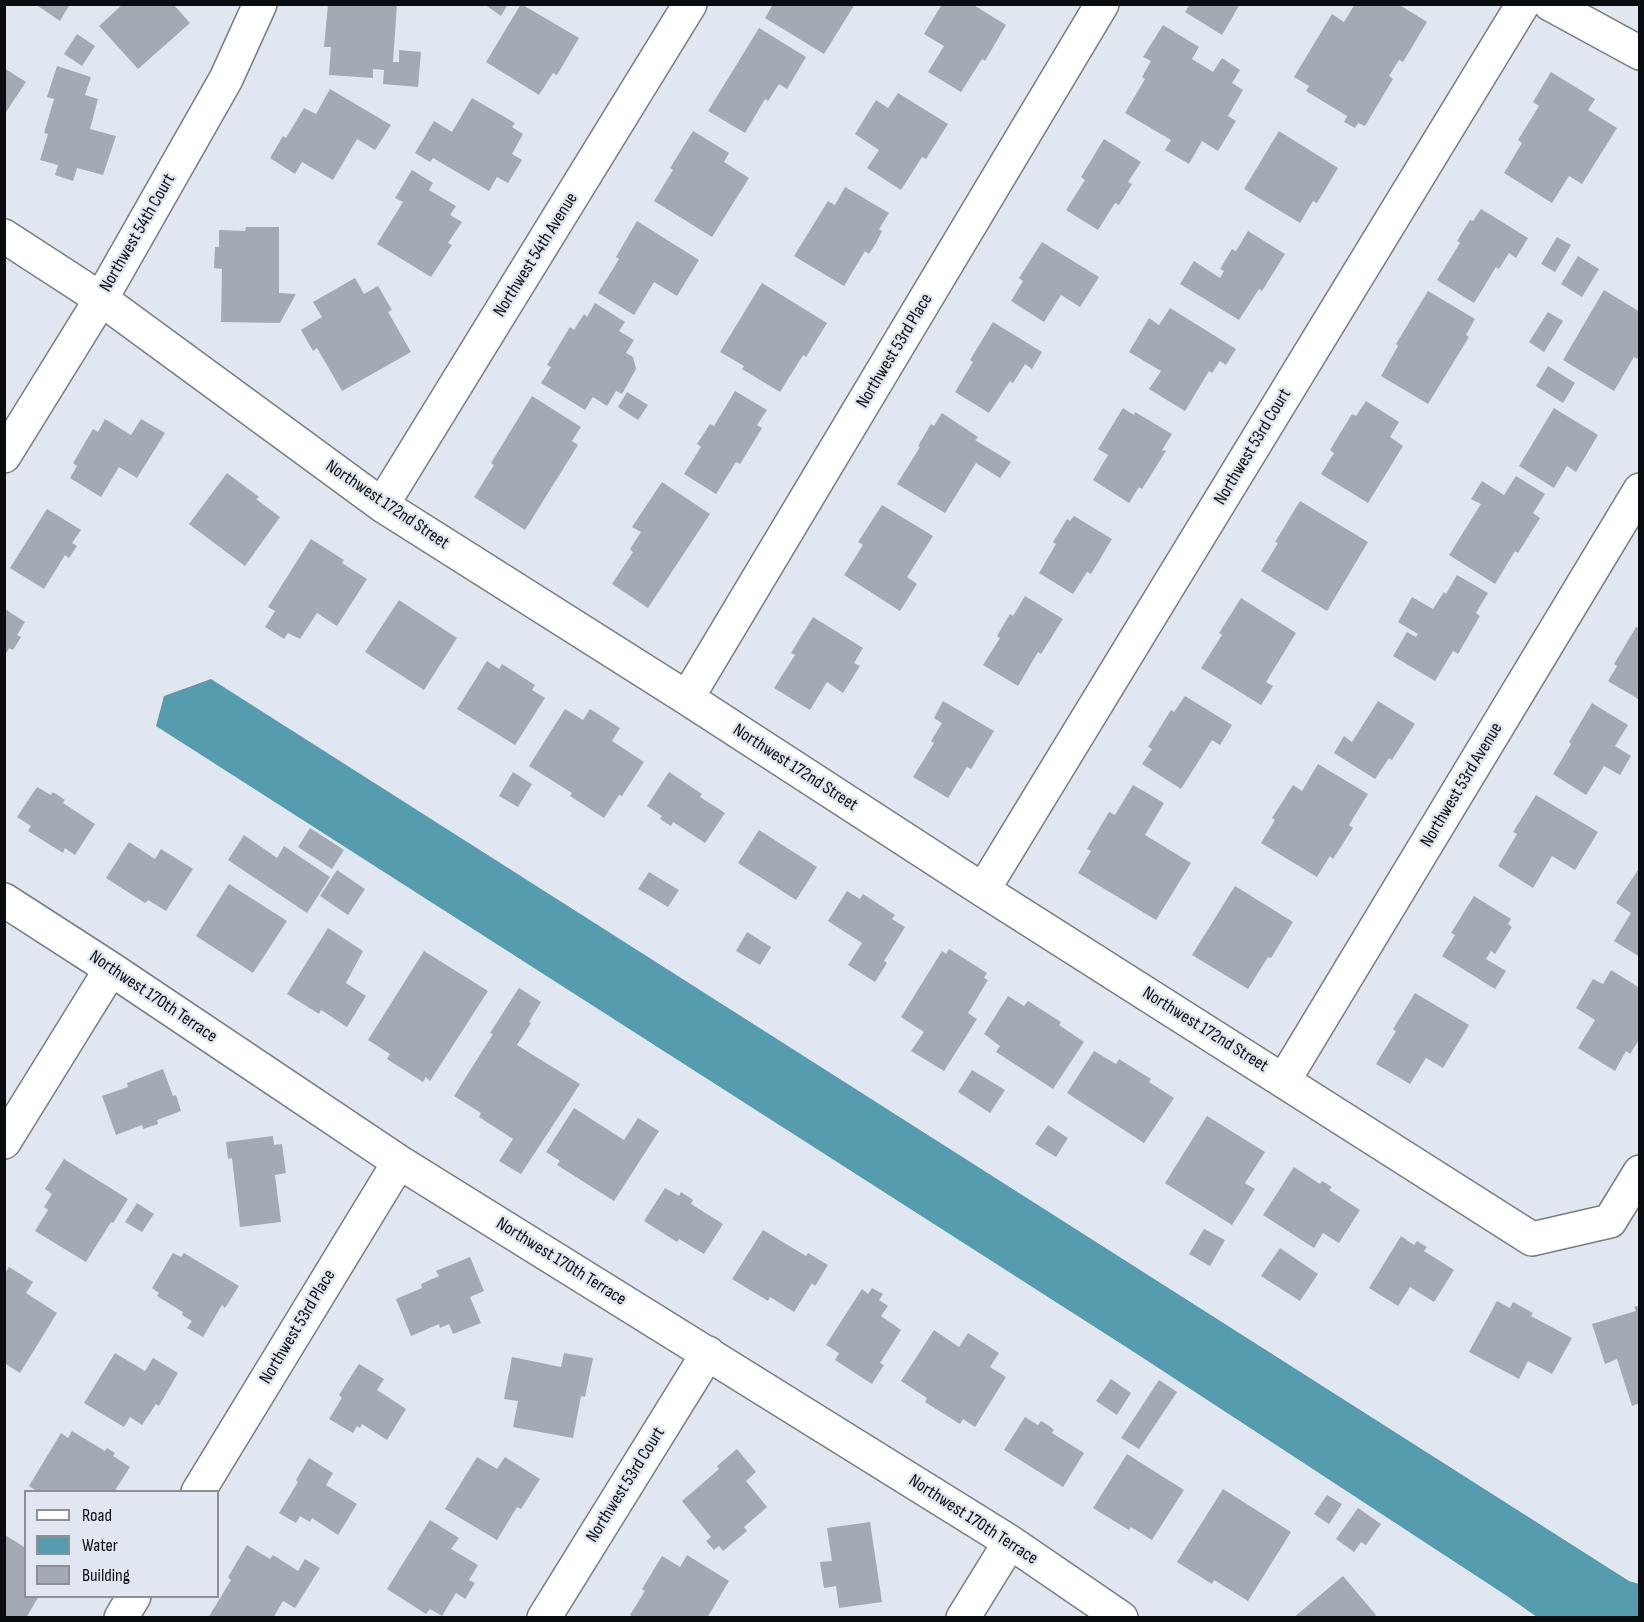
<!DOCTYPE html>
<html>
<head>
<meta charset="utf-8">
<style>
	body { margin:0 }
	#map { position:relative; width:1644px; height:1622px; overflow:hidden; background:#e1e7f0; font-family:"Sofia Sans Condensed",sans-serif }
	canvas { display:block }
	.frame { position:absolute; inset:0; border:6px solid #0a0d10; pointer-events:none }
	.legend { position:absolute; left:24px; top:1490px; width:195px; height:108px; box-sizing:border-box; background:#e1e7f0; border:2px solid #8b9096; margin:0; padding:8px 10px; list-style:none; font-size:18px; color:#0a0d10 }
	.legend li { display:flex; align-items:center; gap:12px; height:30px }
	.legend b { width:30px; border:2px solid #8b9096 }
</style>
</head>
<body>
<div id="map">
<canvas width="1644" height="1622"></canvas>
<div class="frame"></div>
<ul class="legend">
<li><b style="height:8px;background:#fff"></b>Road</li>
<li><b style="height:16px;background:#559cae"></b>Water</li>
<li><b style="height:16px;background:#a4aab3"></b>Building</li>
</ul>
</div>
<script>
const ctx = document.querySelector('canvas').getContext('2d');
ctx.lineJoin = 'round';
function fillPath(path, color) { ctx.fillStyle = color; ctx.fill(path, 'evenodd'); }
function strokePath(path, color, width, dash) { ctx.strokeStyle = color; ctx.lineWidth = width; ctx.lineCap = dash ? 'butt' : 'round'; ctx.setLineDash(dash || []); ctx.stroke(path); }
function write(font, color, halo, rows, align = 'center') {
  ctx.font = font + ' "Sofia Sans Condensed",sans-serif'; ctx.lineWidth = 5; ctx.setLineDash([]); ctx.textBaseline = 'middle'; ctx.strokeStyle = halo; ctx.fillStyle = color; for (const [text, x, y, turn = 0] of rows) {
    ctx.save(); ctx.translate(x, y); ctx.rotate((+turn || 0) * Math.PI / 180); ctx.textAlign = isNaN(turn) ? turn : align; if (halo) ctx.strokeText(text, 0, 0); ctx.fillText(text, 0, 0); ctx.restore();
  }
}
const water = new Path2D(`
	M 211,679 L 1629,1581 L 1639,1584 L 1639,1617 L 1537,1617 L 1507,1596 L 1137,1354 L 156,726 L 164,696 Z`);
const building = new Path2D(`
	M 35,4 L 70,4 L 60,21 Z
	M 123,4 L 173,4 L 190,23 L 138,69 L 99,26 Z
	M 328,4 L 397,4 L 393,62 L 399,62 L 399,50 L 421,52 L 418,87 L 383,84 L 384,70 L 373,69 L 373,78 L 329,75 L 331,47 L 324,47 Z
	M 484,4 L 508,4 L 501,16 Z
	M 521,4 L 579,38 L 557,75 L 553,73 L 539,95 L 486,62 Z
	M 773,4 L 855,4 L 824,54 L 765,18 Z
	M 942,4 L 972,4 L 1006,25 L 985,61 L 982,59 L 961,92 L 928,72 L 944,46 L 924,34 Z
	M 1190,4 L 1240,4 L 1222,35 L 1185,12 Z
	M 1355,4 L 1398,4 L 1427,22 L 1403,62 L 1399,60 L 1389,76 L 1393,79 L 1365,126 L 1358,123 L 1355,128 L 1344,122 L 1347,116 L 1306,91 L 1309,86 L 1294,77 L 1332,14 L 1344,22 Z
	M 1163,25 L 1199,47 L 1192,59 L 1213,72 L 1222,58 L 1240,70 L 1232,83 L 1243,90 L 1228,116 L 1236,121 L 1218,151 L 1202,141 L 1189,164 L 1165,150 L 1171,140 L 1125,113 L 1145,79 L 1142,77 L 1151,61 L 1143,57 Z
	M 759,28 L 806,57 L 787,89 L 779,84 L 768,101 L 765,99 L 745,133 L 708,111 Z
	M 77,34 L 95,46 L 82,66 L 64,54 Z
	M 57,66 L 91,77 L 85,95 L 98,99 L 90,129 L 116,136 L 103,175 L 77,168 L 73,181 L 55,175 L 58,165 L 40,160 L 48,134 L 44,133 L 54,99 L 47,97 Z
	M 4,68 L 26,82 L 4,115 Z
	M 1551,72 L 1595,99 L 1588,110 L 1617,128 L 1582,184 L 1569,176 L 1552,203 L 1504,173 L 1522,143 L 1518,140 L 1539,106 L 1533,102 Z
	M 330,89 L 391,125 L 375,150 L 357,139 L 333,180 L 302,162 L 295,174 L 270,158 L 283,136 L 286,138 L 304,108 L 316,114 Z
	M 898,93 L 948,124 L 926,159 L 922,157 L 901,190 L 867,168 L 879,150 L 855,134 L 876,100 L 888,108 Z
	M 472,98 L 515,123 L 512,127 L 523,134 L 512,154 L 522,160 L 508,183 L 497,177 L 489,191 L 433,158 L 430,162 L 415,153 L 434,121 L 452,132 Z
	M 693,131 L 729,153 L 724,162 L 749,178 L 712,237 L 654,201 L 673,170 L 670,168 Z
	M 1279,131 L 1338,168 L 1317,203 L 1313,201 L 1300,223 L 1244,189 Z
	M 1104,139 L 1141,162 L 1128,182 L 1132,184 L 1119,205 L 1115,203 L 1098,230 L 1066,210 L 1085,180 L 1081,177 Z
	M 412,170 L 433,183 L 429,190 L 456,206 L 450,215 L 462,222 L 448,243 L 452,245 L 431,277 L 377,244 L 403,202 L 395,198 Z
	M 845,187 L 889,213 L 879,229 L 882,231 L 876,243 L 869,254 L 865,251 L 844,286 L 794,256 L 828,201 L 835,205 Z
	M 1481,209 L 1528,238 L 1516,258 L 1509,253 L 1499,269 L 1496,267 L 1474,303 L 1437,280 L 1460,243 L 1457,241 L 1470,220 L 1473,221 Z
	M 637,221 L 699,260 L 677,296 L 654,282 L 634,315 L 598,293 L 619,259 L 616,257 Z
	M 246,227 L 279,227 L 279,293 L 296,294 L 280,323 L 221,322 L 222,269 L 214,268 L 215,247 L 219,247 L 219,230 L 245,231 Z
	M 1248,231 L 1285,254 L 1262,291 L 1259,289 L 1239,320 L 1180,284 L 1194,261 L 1220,278 L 1224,271 L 1220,269 L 1232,249 L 1236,251 Z
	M 1557,237 L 1571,245 L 1555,272 L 1541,264 Z
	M 1042,242 L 1099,277 L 1080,307 L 1061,295 L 1044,322 L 1011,301 L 1023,281 L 1019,278 Z
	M 1578,256 L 1599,269 L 1582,297 L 1561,284 Z
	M 355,278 L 364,294 L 378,286 L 392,310 L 388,312 L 411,352 L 342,391 L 317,348 L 313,351 L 301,330 L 322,317 L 313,302 Z
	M 762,283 L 827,323 L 806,357 L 803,355 L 780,392 L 742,369 L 744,366 L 720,352 Z
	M 1604,290 L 1640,312 L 1640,354 L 1637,359 L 1634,357 L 1614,391 L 1563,360 Z
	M 1428,291 L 1475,319 L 1466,335 L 1469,337 L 1428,404 L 1381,376 L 1398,346 L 1396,344 Z
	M 595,303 L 625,322 L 619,331 L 634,340 L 626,353 L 633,357 L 636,369 L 622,394 L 616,391 L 607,406 L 593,397 L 585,410 L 541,383 L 551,367 L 547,365 L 570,327 L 574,330 L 584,314 L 587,317 Z
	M 1170,308 L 1236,349 L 1226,365 L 1220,361 L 1212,373 L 1209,371 L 1185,411 L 1149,389 L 1161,371 L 1129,352 L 1149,318 L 1159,325 Z
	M 1548,312 L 1563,321 L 1544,352 L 1529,342 Z
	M 993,322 L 1042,352 L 1032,369 L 1025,364 L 1013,383 L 1010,381 L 989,413 L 955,392 L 973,362 L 970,360 Z
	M 1548,366 L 1575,383 L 1563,403 L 1536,386 Z
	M 735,391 L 767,410 L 757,425 L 762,428 L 740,464 L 736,462 L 716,494 L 684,474 L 701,447 L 697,444 L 710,424 L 714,426 Z
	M 627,392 L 648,405 L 638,420 L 618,407 Z
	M 532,396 L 581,427 L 572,441 L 578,445 L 525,530 L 474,497 L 494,465 L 491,463 Z
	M 1366,401 L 1399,422 L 1390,437 L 1403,446 L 1368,503 L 1321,474 L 1334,453 L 1330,450 L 1352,414 L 1356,416 Z
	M 1123,408 L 1134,415 L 1135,412 L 1172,434 L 1162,450 L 1166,451 L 1142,489 L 1139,487 L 1129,503 L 1093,480 L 1108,455 L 1098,449 Z
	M 1554,408 L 1598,435 L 1576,472 L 1567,466 L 1554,488 L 1519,466 Z
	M 942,413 L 978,437 L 975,440 L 1011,462 L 1000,478 L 976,463 L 945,513 L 897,484 L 920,447 L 918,446 L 931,424 L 934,426 Z
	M 105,419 L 131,435 L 141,419 L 165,433 L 137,478 L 119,467 L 101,497 L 70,478 L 77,466 L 73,463 L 93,429 L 98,432 Z
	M 227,473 L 259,497 L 256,499 L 280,517 L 245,566 L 189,524 Z
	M 1516,476 L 1545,494 L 1533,513 L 1540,518 L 1518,553 L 1515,551 L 1495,584 L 1449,555 L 1481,504 L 1471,499 L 1482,481 L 1504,495 Z
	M 662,482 L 710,514 L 648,608 L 612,584 L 633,552 L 630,549 L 641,532 L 632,527 Z
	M 1300,501 L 1368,542 L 1327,611 L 1261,571 L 1278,543 L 1275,542 Z
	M 882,505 L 933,536 L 907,577 L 917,584 L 900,611 L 844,575 L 863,545 L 858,542 Z
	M 47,509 L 81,530 L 72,543 L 77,546 L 69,558 L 65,555 L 44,589 L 10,568 Z
	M 1074,516 L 1112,539 L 1091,574 L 1087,572 L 1073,594 L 1039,573 L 1056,544 L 1053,542 L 1067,519 L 1070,521 Z
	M 311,539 L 344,560 L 342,563 L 367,579 L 337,626 L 317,613 L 300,639 L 288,633 L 284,639 L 265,627 L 275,611 L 268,607 Z
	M 1457,575 L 1488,593 L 1476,613 L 1480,616 L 1458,654 L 1453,651 L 1435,681 L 1393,656 L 1407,632 L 1416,637 L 1418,634 L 1398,622 L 1412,597 L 1433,609 L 1444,592 L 1446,594 Z
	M 1025,596 L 1063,619 L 1041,654 L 1038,652 L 1018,686 L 983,665 L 1000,638 L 997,636 L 1010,614 L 1013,616 Z
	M 1241,598 L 1296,633 L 1266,682 L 1273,686 L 1261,705 L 1201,668 L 1222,635 L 1219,633 Z
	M 399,600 L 457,638 L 424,690 L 365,652 Z
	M 5,609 L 25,622 L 17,635 L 21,637 L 13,650 L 9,648 L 5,656 Z
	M 813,617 L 863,648 L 854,663 L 860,666 L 843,693 L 827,682 L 810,710 L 774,688 L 795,655 L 791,653 Z
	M 1636,627 L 1640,628 L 1640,700 L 1608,681 L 1617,666 L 1614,664 Z
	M 487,661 L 499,669 L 502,664 L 535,685 L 532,690 L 545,698 L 515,745 L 457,709 Z
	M 1185,696 L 1232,725 L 1220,745 L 1212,740 L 1181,789 L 1142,764 L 1152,749 L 1148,747 L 1171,710 L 1174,712 Z
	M 943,701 L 994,731 L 971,769 L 967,767 L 948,798 L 913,777 L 934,743 L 931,741 L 942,723 L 934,718 Z
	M 1378,701 L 1415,724 L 1392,760 L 1389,758 L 1375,779 L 1334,753 L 1344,736 L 1352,742 Z
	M 1592,703 L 1628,725 L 1615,746 L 1631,756 L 1620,775 L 1604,766 L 1586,795 L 1553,774 L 1571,744 L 1569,742 Z
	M 565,709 L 583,720 L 590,709 L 620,728 L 612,741 L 644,762 L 622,796 L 619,795 L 604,818 L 570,796 L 572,793 L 529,766 Z
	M 1318,764 L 1368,794 L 1349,825 L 1353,828 L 1333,859 L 1330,856 L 1317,877 L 1261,843 L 1275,820 L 1272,818 L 1293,785 L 1302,791 Z
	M 513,772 L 532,784 L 518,807 L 499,796 Z
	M 669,772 L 702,794 L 700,797 L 725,813 L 705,843 L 673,822 L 671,826 L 660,819 L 662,816 L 647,806 Z
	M 1133,785 L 1164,803 L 1145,835 L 1191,863 L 1156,920 L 1078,873 L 1091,851 L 1087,849 L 1109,812 L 1115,815 Z
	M 37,787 L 51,795 L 53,792 L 65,800 L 63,803 L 95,824 L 75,855 L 65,848 L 63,853 L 28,831 L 31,826 L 17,817 Z
	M 1536,795 L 1598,832 L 1575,870 L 1552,856 L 1533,888 L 1498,866 L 1517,834 L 1513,832 Z
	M 310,828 L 344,850 L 332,869 L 298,847 Z
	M 759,830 L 817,867 L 796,900 L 738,863 Z
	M 244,835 L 277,858 L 284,846 L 330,877 L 307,913 L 228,860 Z
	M 129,842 L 155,859 L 161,849 L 193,869 L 166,911 L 148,900 L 145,903 L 106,878 Z
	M 1640,867 L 1640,957 L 1614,941 L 1631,913 L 1616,903 Z
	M 337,870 L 365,889 L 348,915 L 320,896 Z
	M 649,872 L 679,890 L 668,907 L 638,889 Z
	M 229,884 L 287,921 L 253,973 L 196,936 Z
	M 1235,886 L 1293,922 L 1271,958 L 1268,957 L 1248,989 L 1192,955 Z
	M 847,891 L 860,899 L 863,894 L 895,915 L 892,919 L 905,927 L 884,961 L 887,963 L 875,982 L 848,965 L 862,943 L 828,921 Z
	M 1474,896 L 1511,919 L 1508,924 L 1512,927 L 1495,954 L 1491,951 L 1486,959 L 1506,971 L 1495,989 L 1442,956 L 1455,935 L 1451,933 Z
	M 328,928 L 363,951 L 346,983 L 366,996 L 347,1027 L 321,1010 L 319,1014 L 287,994 Z
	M 747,932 L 771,947 L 760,965 L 736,951 Z
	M 949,949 L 987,973 L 984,978 L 988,980 L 968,1013 L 977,1019 L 944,1071 L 911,1051 L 924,1032 L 901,1017 L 942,951 L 946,954 Z
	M 424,951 L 488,991 L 430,1081 L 426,1077 L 423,1082 L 387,1059 L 390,1054 L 368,1040 Z
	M 1611,970 L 1640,988 L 1640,1038 L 1630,1054 L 1626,1051 L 1615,1071 L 1578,1048 L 1595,1020 L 1576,1008 L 1593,979 L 1603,984 Z
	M 519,988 L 541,1002 L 529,1022 L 531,1023 L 517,1045 L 580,1084 L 521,1174 L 499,1161 L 513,1139 L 479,1117 L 481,1113 L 454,1096 L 493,1034 L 490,1033 Z
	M 1415,993 L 1469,1025 L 1443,1068 L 1426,1058 L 1410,1084 L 1376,1064 L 1396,1031 L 1393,1029 Z
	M 1008,996 L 1024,1006 L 1028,1001 L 1061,1022 L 1059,1025 L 1084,1042 L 1053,1089 L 996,1052 L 1000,1046 L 984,1034 Z
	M 1094,1051 L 1116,1064 L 1119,1059 L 1151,1079 L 1149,1082 L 1174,1098 L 1144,1143 L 1067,1093 Z
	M 163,1069 L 173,1096 L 176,1095 L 181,1111 L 157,1120 L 158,1124 L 143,1129 L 142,1125 L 116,1135 L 102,1096 L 128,1087 L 127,1083 Z
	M 972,1070 L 1005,1090 L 990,1113 L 958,1092 Z
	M 574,1108 L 624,1140 L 638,1118 L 659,1131 L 614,1201 L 557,1165 L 560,1161 L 546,1152 Z
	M 1207,1116 L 1265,1152 L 1245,1183 L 1255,1189 L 1232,1225 L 1165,1183 Z
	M 1048,1125 L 1068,1138 L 1056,1157 L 1035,1144 Z
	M 273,1136 L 274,1145 L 282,1144 L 286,1173 L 275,1175 L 281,1222 L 240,1227 L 232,1158 L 228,1159 L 226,1142 Z
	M 64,1159 L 128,1199 L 113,1223 L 111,1222 L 86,1262 L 35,1231 L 48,1210 L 44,1207 L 52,1194 L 45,1189 Z
	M 1294,1167 L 1320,1184 L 1322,1181 L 1332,1187 L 1329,1190 L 1360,1210 L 1339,1243 L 1323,1233 L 1314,1248 L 1263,1215 Z
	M 665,1188 L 679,1196 L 681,1192 L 693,1200 L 691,1204 L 723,1224 L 704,1254 L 679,1239 L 677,1242 L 644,1221 Z
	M 137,1203 L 154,1214 L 142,1232 L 125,1222 Z
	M 1204,1229 L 1225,1240 L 1210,1266 L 1189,1254 Z
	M 763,1230 L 806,1256 L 808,1253 L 828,1265 L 815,1286 L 812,1283 L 794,1312 L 770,1297 L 768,1301 L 732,1279 Z
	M 1401,1236 L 1414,1245 L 1417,1241 L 1427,1247 L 1424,1251 L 1454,1270 L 1434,1302 L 1410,1287 L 1398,1306 L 1369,1288 Z
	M 1280,1248 L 1318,1274 L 1300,1301 L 1261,1276 Z
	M 173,1253 L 181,1257 L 184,1253 L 239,1286 L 225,1308 L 222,1305 L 203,1337 L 187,1328 L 192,1321 L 182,1315 L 183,1312 L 157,1296 L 159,1293 L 152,1288 Z
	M 470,1257 L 484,1291 L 470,1297 L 481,1323 L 453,1334 L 449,1324 L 440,1328 L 439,1324 L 411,1336 L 396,1299 L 422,1288 L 421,1284 L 439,1276 L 436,1271 Z
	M 9,1267 L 33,1282 L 26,1293 L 57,1313 L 20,1373 L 4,1363 L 4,1274 Z
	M 872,1288 L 883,1294 L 879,1300 L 888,1306 L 881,1316 L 901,1330 L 880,1363 L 884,1365 L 872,1384 L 835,1360 L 839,1353 L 826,1345 L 862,1289 L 868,1294 Z
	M 1497,1301 L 1510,1308 L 1513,1302 L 1533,1313 L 1531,1316 L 1572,1338 L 1552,1374 L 1528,1361 L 1519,1379 L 1469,1352 Z
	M 1640,1305 L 1640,1403 L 1632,1406 L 1617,1359 L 1605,1364 L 1592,1324 L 1636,1311 L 1634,1307 Z
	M 934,1330 L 959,1347 L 968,1333 L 999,1353 L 990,1367 L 1006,1377 L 975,1427 L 963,1419 L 960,1424 L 925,1402 L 927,1398 L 901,1381 Z
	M 115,1353 L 145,1371 L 153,1358 L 178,1373 L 159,1406 L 156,1404 L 142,1425 L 130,1417 L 124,1427 L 84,1403 Z
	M 564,1353 L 593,1358 L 585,1397 L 581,1396 L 573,1438 L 513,1427 L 518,1401 L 504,1399 L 512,1357 L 561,1367 Z
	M 359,1364 L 384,1379 L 377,1390 L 406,1409 L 387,1440 L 362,1424 L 360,1428 L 357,1426 L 353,1433 L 329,1419 L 342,1398 L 339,1395 Z
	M 1111,1379 L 1131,1393 L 1117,1415 L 1096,1401 Z
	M 1159,1380 L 1177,1392 L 1139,1449 L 1121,1438 Z
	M 1025,1417 L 1038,1425 L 1041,1421 L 1048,1425 L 1054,1430 L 1052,1433 L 1084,1453 L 1063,1487 L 1004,1450 Z
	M 72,1431 L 105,1451 L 107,1448 L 115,1453 L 113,1456 L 130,1467 L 114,1492 L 38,1492 L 29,1486 L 61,1433 L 68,1438 Z
	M 737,1449 L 756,1472 L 746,1481 L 767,1507 L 744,1527 L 747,1531 L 723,1551 L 719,1546 L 714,1550 L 706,1541 L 711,1537 L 682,1501 L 719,1469 L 717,1466 Z
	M 1127,1454 L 1184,1490 L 1152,1540 L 1131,1527 L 1129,1530 L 1093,1508 Z
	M 477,1457 L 497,1469 L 505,1457 L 540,1479 L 521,1509 L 517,1507 L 497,1540 L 445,1509 Z
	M 309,1458 L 333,1473 L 326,1485 L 357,1504 L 338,1535 L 312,1518 L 310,1522 L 300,1516 L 296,1523 L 279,1513 L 298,1482 L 296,1480 Z
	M 1223,1489 L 1291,1532 L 1248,1601 L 1214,1580 L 1212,1584 L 1177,1562 Z
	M 1327,1495 L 1342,1504 L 1329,1524 L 1314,1514 Z
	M 1358,1508 L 1381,1524 L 1366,1545 L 1361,1542 L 1354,1552 L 1336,1539 Z
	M 430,1520 L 459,1538 L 451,1549 L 478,1565 L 469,1580 L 475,1583 L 465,1599 L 456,1593 L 442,1616 L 430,1609 L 426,1614 L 387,1589 Z
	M 870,1522 L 882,1602 L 839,1608 L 836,1586 L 824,1588 L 820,1562 L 832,1561 L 827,1528 Z
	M 5,1535 L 26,1548 L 26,1596 L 39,1596 L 26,1618 L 5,1617 Z
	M 247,1545 L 270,1559 L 273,1555 L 298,1571 L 305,1559 L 320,1568 L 295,1608 L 283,1601 L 273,1618 L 208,1618 L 231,1580 L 228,1577 Z
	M 687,1555 L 729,1581 L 707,1618 L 634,1618 L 630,1615 L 645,1591 L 642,1589 L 662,1556 L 680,1567 Z
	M 1343,1576 L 1376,1615 L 1373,1618 L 1293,1618 Z`);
const minor = new Path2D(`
	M 1550,4 L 1640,53
	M 4,236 L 101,299 L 382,505 L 687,698 L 983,890 L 1532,1239 L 1610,1221 L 1640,1172
	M 4,456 L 101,299 L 226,79 L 260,4
	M 382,505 L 690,4
	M 687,698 L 1102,4
	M 983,890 L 1523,4
	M 4,900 L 111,969 L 399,1162 L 1010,1542 L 1121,1618
	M 1284,1080 L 1640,490
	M 4,1142 L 111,969
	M 198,1492 L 399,1162
	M 121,1618 L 134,1596
	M 544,1618 L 708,1353
	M 963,1618 L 1010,1542`);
const streetNames = [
	["Northwest 54th Court",138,233,-60],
	["Northwest 54th Avenue",536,255,-58],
	["Northwest 53rd Place",895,351,-59],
	["Northwest 53rd Court",1253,447,-59],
	["Northwest 172nd Street",387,505,34],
	["Northwest 172nd Street",795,768,33],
	["Northwest 53rd Avenue",1462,785,-59],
	["Northwest 170th Terrace",153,997,34],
	["Northwest 172nd Street",1205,1030,32],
	["Northwest 170th Terrace",561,1262,32],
	["Northwest 53rd Place",298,1327,-59],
	["Northwest 53rd Court",626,1485,-58],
	["Northwest 170th Terrace",973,1520,33]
];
fillPath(water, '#559cae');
fillPath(building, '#a4aab3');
strokePath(minor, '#777d85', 36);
strokePath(minor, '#fff', 33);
write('18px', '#0a0d10', '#e1e7f0', streetNames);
</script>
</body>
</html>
